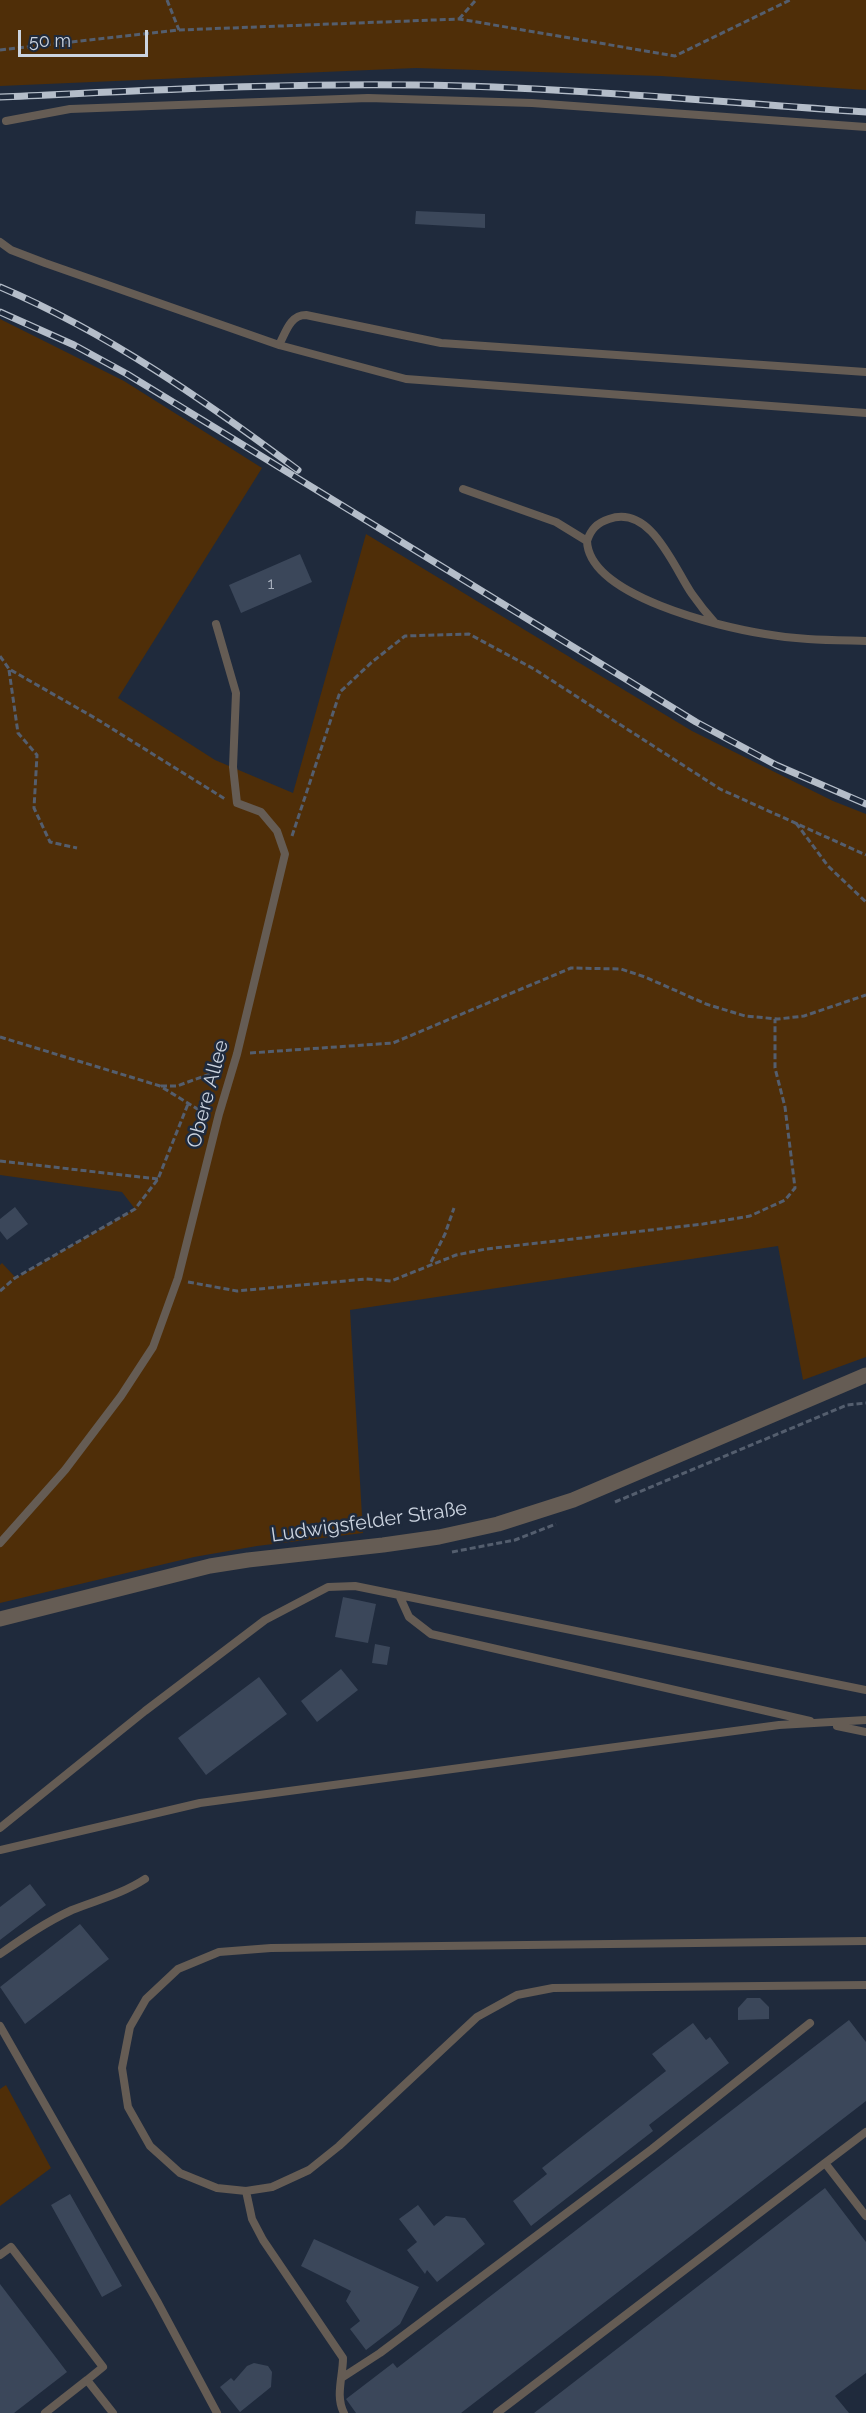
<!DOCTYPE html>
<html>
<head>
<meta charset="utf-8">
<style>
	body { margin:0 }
	#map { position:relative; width:866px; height:2413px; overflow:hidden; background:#1f2a3c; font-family:Raleway,sans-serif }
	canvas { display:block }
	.scale { position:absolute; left:18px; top:30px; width:130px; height:27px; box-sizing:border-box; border:3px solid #ccd4e0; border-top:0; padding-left:8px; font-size:18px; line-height:21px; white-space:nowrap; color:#ccd4e0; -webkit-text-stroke:4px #1f2a3c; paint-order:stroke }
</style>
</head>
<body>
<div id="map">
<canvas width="866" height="2413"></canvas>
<div class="scale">50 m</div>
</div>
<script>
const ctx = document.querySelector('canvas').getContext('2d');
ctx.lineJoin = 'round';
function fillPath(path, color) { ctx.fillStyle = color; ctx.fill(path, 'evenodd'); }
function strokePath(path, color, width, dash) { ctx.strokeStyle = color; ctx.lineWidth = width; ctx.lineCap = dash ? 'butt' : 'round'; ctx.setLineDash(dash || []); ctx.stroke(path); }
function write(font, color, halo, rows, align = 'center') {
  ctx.font = font + ' Raleway,sans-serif'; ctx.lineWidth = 5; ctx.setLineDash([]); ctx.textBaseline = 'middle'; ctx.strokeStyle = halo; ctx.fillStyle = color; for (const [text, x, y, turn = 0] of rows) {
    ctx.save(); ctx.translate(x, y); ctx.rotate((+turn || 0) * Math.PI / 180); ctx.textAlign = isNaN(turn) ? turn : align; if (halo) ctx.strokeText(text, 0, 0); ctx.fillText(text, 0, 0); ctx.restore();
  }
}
const green = new Path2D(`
	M 0,0 L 866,0 L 866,90 L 661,76 L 416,68 L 0,86 Z
	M 0,319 L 124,381 L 262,468 L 118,698 L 215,760 L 293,793 L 366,534 L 692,731 L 833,801 L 866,814 L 866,1357 L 803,1380 L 778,1246 L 350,1310 L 363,1533 L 257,1546 L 194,1557 L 0,1603 L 0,1265 L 2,1263 L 16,1278 L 135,1209 L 122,1192 L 0,1175 Z
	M 6,2085 L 51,2168 L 0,2206 L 0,2089 Z`);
const building = new Path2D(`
	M 416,211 L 485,214 L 485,228 L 415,224 Z
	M 300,554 L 312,582 L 241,613 L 229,585 Z
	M 15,1207 L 28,1224 L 7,1240 L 0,1231 L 0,1219 Z
	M 343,1597 L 376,1604 L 368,1643 L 335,1637 Z
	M 375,1644 L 390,1647 L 387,1665 L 372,1663 Z
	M 341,1669 L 358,1690 L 317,1722 L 301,1701 Z
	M 259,1677 L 287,1714 L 206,1775 L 178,1738 Z
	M 30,1884 L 46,1905 L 0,1940 L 0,1907 Z
	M 80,1924 L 109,1959 L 25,2024 L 0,1987 Z
	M 747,1998 L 760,1998 L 769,2007 L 769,2019 L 738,2020 L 738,2008 Z
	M 849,2020 L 866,2042 L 866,2101 L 461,2413 L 356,2413 L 346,2399 L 393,2363 L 397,2368 Z
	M 693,2023 L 706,2040 L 710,2037 L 729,2063 L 649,2125 L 653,2131 L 531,2226 L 513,2201 L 547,2174 L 542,2168 L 666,2071 L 652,2054 Z
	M 825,2188 L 866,2242 L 866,2373 L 835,2396 L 849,2413 L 534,2413 Z
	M 70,2194 L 122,2286 L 102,2297 L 51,2205 Z
	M 418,2205 L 434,2226 L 446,2216 L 465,2218 L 485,2244 L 437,2282 L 427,2270 L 425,2274 L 407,2250 L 417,2242 L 399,2219 Z
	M 314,2239 L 419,2287 L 400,2324 L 366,2350 L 350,2329 L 360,2321 L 346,2301 L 351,2291 L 301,2266 Z
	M 0,2284 L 67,2372 L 14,2413 L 0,2413 Z
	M 254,2363 L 268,2366 L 272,2372 L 271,2387 L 240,2412 L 220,2387 L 231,2378 L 234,2381 L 247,2366 Z`);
const path = new Path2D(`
	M 167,0 L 179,30
	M 459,19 L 476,0
	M 0,50 L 179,30 L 459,19 L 675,56 L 790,0
	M 0,656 L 9,669 L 95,718 L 225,799
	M 9,670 L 18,733 L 37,755 L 34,808 L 50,842 L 77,848
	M 796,823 L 828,866 L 866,902
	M 292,836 L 340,692 L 372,662 L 405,636 L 469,634 L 534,669 L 720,789 L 866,855
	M 0,1037 L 160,1086 L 204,1113 L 208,1113
	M 250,1053 L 393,1043 L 571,968 L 621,969 L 645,977 L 706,1004 L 745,1016 L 778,1019 L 804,1016 L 866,995
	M 161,1086 L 177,1086 L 221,1070
	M 0,1161 L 158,1179
	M 431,1262 L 445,1234 L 454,1208
	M 188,1282 L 237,1291 L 366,1279 L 391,1281 L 456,1255 L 486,1249 L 703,1224 L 750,1216 L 785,1200 L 795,1188 L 785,1107 L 775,1068 L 775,1019
	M 0,1291 L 15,1278 L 135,1209 L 158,1179 L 188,1104
	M 615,1502 L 847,1405 L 866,1403
	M 452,1552 L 515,1540 L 556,1524`);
const service = new Path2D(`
	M 6,121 L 70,109 L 368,98 L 532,103 L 866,127
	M 0,242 L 11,250 L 45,263 L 279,345 L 406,379 L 866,413
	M 279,345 C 286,332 290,315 306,315 L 441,343 L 866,372
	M 463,489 L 556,522 L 587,541 C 589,596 720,627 765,634 C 798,640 832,640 866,641
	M 587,541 C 591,529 597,523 609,519 C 651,504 674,568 692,594 C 699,604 707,614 715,623
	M 0,1543 L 65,1470 L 121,1396 L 153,1347 L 178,1278 L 219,1114 L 237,1054 L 285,854 L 277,831 L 261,812 L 237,803 L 233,767 L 236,693 L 216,624
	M 399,1595 L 409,1617 L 431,1634 L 810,1721
	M 837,1726 L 866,1732
	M 0,1828 L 145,1711 L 265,1620 L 328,1587 L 355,1586 L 866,1690
	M 0,1850 L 200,1803 L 779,1725 L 866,1720
	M 866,1941 L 271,1948 L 219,1952 L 178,1969 L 146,1999 L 130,2027 L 122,2068 L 128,2107 L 150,2146 L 180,2173 L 217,2188 L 246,2191 L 272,2187 L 309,2170 L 339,2146 L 477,2017 L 517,1995 L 553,1988 L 866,1985
	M 0,1954 C 23,1938 46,1922 72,1910 C 97,1900 122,1894 145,1879
	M 0,2026 L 157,2301 L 217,2413
	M 825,2163 L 866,2132
	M 246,2191 L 252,2219 L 263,2240 L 343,2358 C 343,2377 335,2396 344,2413
	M 0,2255 L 11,2247 L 103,2367 L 87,2380 L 113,2413
	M 343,2377 L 380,2353 L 652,2149 L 810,2023
	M 45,2413 L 87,2380
	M 497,2413 L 825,2163 L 866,2216`);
const tertiary = new Path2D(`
	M 0,1619 L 210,1566 L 248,1560 L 383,1545 L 439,1537 L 498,1524 L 573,1500 L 866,1375`);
const rail = new Path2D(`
	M 0,97 C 139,91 278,83 417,85 C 567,87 717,102 866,112
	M 0,287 C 108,333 204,400 298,470
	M 0,312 L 74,345 L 127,374 L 696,722 L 776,765 L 866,804`);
const numberNames = [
	["1",271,584]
];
const streetNames = [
	["Obere Allee",208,1094,-75],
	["Ludwigsfelder Straße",369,1522,-8]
];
fillPath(green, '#4f2e08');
fillPath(building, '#3b475a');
strokePath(path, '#545e6e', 3, [6, 3]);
strokePath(service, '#655c54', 8);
strokePath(tertiary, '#655c54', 15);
strokePath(rail, '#b4bdc9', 7);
strokePath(rail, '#1f2a3c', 4.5, [14]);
write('16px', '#a8b1be', null, numberNames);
write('20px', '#ccd4e0', '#1f2a3c', streetNames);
</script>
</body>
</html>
